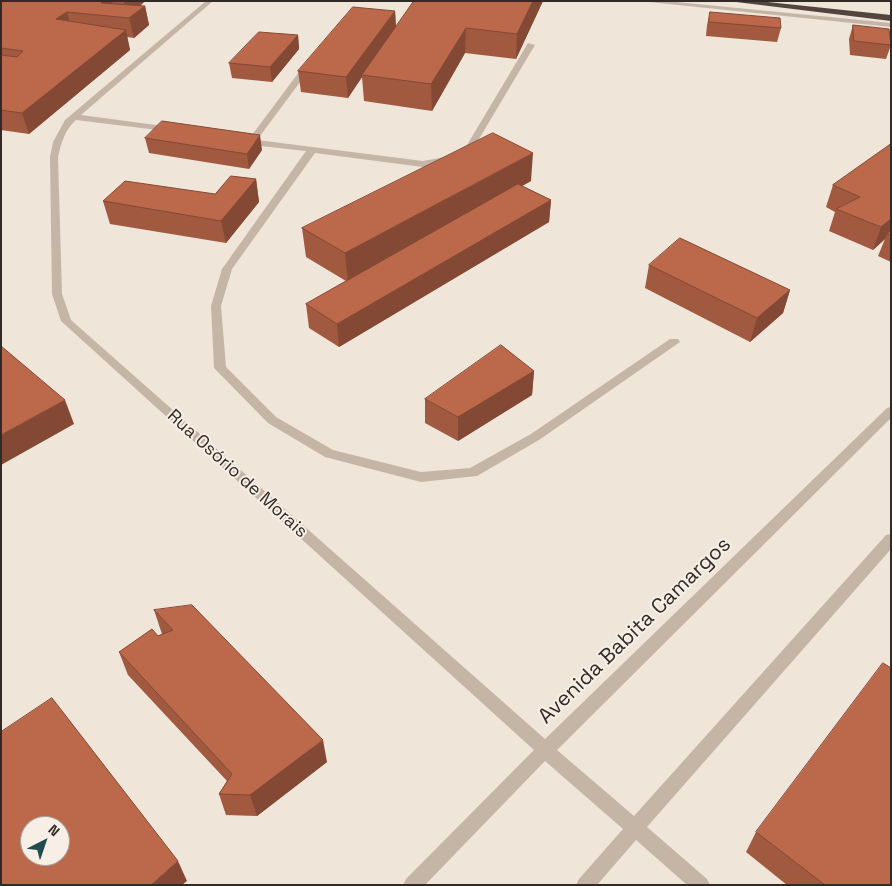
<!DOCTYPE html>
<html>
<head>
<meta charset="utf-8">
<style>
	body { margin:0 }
	#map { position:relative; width:892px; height:886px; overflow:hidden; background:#efe5d9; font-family:"Space Grotesk",sans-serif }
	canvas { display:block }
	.frame { position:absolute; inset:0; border:2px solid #322a26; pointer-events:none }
	.north { position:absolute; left:20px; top:816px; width:50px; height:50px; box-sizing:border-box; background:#f7efe5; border:1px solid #a8a099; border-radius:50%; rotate:41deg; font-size:14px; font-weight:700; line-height:20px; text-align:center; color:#322a26 }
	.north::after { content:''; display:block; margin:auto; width:18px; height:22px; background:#204c50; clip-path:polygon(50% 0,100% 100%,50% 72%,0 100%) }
</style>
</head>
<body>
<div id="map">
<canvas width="892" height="886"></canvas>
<div class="frame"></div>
<div class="north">N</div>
</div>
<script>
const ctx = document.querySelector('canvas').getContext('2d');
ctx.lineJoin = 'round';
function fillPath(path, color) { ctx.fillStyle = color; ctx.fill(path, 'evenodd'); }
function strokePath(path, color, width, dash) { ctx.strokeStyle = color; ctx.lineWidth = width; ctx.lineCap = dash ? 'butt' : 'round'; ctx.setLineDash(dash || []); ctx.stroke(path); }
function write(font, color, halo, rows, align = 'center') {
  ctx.font = font + ' "Space Grotesk",sans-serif'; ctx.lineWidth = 4; ctx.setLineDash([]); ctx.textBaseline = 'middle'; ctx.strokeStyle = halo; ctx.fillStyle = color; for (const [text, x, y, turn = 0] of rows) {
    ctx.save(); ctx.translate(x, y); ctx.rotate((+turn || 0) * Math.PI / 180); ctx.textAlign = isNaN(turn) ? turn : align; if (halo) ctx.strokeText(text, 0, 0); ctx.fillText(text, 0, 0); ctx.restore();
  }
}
const minor = new Path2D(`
	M 206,1 L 213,1 L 81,115 L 171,127 L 175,130 L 174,132 L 76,120 C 65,129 61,144 58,157 L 62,294 L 71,320 L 545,739 L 887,408 L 891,407 L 891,418 L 557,750 L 634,816 L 886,535 L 891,534 L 891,549 L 647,827 L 707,879 L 710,885 L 687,885 L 636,840 L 597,885 L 576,885 L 579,879 L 623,829 L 545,761 L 425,885 L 403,885 L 406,879 L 534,750 L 61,321 L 52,294 L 50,157 L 53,142 L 65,120 Z
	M 639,1 L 666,1 L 891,23 L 891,27 Z
	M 528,43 L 535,45 L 473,149 L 451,161 L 423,167 L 315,153 L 232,269 L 221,306 L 226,367 L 276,417 L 333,450 L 421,472 L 470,468 L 531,434 L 670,339 L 678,339 L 680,342 L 539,440 L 477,476 L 421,482 L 325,457 L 268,423 L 214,368 L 211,306 L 222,269 L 306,151 L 251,145 L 242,141 L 249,139 L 305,64 L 308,64 L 312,66 L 257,140 L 423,161 L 445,157 L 467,145 Z`);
const highway = new Path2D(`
	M 728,1 L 758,1 L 891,15 L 891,21 Z`);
const wall = new Path2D(`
	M 1,1 L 145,1 L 140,6 L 145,6 L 149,25 L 134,38 L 127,37 L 130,50 L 29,134 L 1,130 Z
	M 414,1 L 543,1 L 516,59 L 465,53 L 432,111 L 364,101 L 362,77 L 348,98 L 301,92 L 298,71 L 395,11 L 396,27 Z
	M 710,12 L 781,28 L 777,42 L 706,36 L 707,25 Z
	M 853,25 L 891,45 L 886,59 L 850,55 L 849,39 Z
	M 298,35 L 299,49 L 272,82 L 232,78 L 229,63 Z
	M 145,138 L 262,150 L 249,169 L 149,153 Z
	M 891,144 L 891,228 L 890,231 L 891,230 L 891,262 L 878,256 L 885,239 L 873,250 L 829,231 L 835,212 L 826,207 L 833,185 Z
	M 256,179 L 259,202 L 226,243 L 110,224 L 103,201 L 215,194 Z
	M 531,181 L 522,186 L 551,200 L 549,222 L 339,347 L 309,328 L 306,304 L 346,281 L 306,257 L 302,228 Z
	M 649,265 L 790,290 L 783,313 L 750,342 L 645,288 Z
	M 534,371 L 532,395 L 458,441 L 425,423 L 425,399 Z
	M 154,610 L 327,762 L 257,816 L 226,815 L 219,794 L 227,781 L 128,675 L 119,652 L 162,634 Z
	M 756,832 L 891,885 L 787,885 L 746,852 Z`);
const shadedWall = new Path2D(`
	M 104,1 L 112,1 L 115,15 L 101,3 Z
	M 124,1 L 145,1 L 128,17 Z
	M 533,1 L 543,1 L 516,59 L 517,34 Z
	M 145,6 L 149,25 L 134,38 L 129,18 Z
	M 395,11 L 396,30 L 362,75 L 362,77 L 348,98 L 346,77 Z
	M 67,12 L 72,31 L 56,19 Z
	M 466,28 L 465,53 L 432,111 L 431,84 Z
	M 126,30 L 130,50 L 29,134 L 22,113 Z
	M 298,35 L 299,49 L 272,82 L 270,67 Z
	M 260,135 L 262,150 L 249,169 L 247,154 Z
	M 533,153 L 531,181 L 348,282 L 345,253 Z
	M 256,179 L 259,202 L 226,243 L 221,221 Z
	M 551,200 L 549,222 L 339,347 L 337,324 Z
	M 891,210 L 891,228 L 888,234 L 887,234 L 885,239 L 873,250 L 881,227 Z
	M 790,290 L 783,313 L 750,342 L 757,318 Z
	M 534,371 L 532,395 L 458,441 L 458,417 Z
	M 65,400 L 74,424 L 1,465 L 1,435 Z
	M 323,740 L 327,762 L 257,816 L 250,795 Z
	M 178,861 L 187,881 L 182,885 L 151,885 Z`);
const building = new Path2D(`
	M 1,1 L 104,1 L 101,3 L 145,6 L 129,18 L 67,12 L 56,19 L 126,30 L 22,113 L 1,110 L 1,55 L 17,57 L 23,51 L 1,48 Z
	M 414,1 L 533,1 L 517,34 L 466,28 L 431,84 L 362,75 Z
	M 353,7 L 395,11 L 346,77 L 298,71 Z
	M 710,12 L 780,18 L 781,28 L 709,22 Z
	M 853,25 L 889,29 L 891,45 L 854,41 Z
	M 259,32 L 298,35 L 270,67 L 229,63 Z
	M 162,121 L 260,135 L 247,154 L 145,138 Z
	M 493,133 L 533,153 L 345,253 L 302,228 Z
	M 891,144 L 891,219 L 881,227 L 836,209 L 860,197 L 833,185 Z
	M 231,176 L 256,179 L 221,221 L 103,201 L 125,181 L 215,194 Z
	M 518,184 L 551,200 L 337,324 L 306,304 Z
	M 891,230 L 891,235 L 887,234 Z
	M 680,238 L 790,290 L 757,318 L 649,265 Z
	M 501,345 L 534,371 L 458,417 L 425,399 Z
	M 1,346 L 65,400 L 1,435 Z
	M 192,605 L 323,740 L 250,795 L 219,794 L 232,774 L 119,652 L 152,629 L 158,636 L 173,630 L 154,610 Z
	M 883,663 L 891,668 L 891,885 L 825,885 L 756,832 Z
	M 52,698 L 178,861 L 151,885 L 1,885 L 1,732 ZM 30,826 L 60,826 L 60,856 L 30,856 Z`);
const streetNames = [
	["Rua Osório de Morais",237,474,42]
];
const nearStreetnames = [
	["Avenida Babita Camargos",635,631,-44]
];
fillPath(minor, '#c5b5a7');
fillPath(highway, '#52453e');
fillPath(wall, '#a15940');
fillPath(shadedWall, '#834934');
fillPath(building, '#bb684b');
strokePath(building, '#834934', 1);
write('18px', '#322a26', '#f7efe5', streetNames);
write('21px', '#322a26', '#f7efe5', nearStreetnames);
</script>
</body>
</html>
